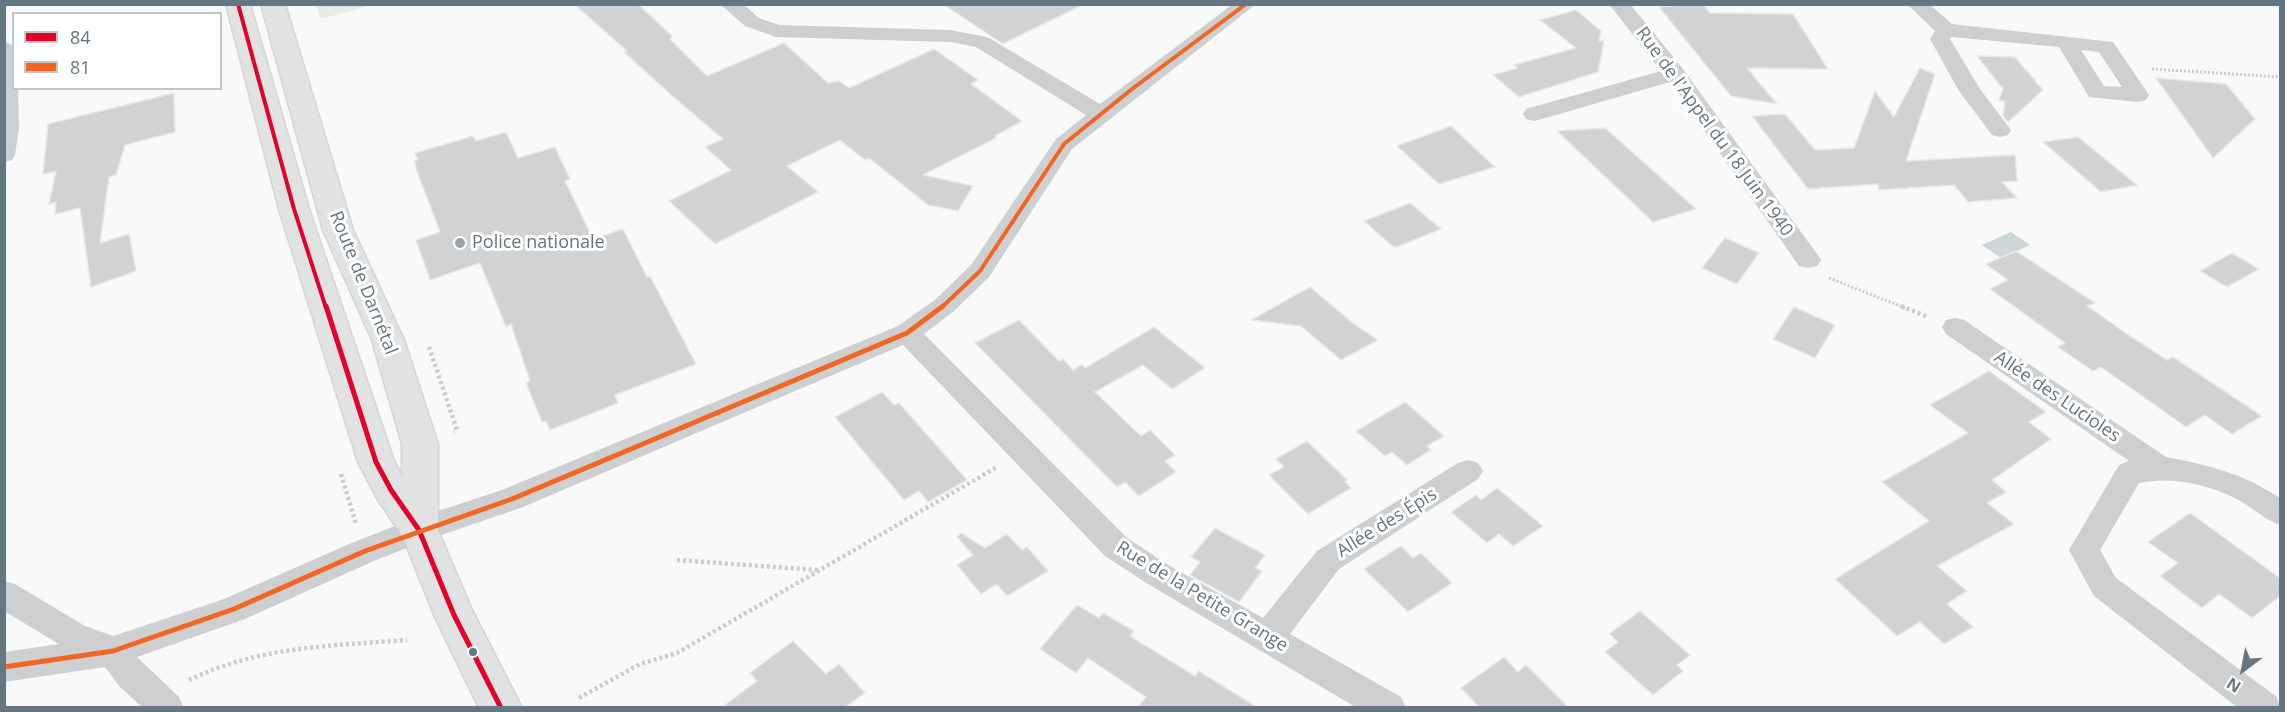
<!DOCTYPE html>
<html>
<head>
<meta charset="utf-8">
<style>
	body { margin:0 }
	#map { position:relative; width:2285px; height:712px; overflow:hidden; background:#f9f9f9; font-family:"Open Sans",sans-serif }
	canvas { display:block }
	.frame { position:absolute; inset:0; border:6px solid #657683; pointer-events:none }
	.legend { position:absolute; left:12px; top:12px; width:210px; height:78px; box-sizing:border-box; background:#fff; border:2px solid #c1c8cd; margin:0; padding:8px 10px; list-style:none; font-size:18px; color:#657683 }
	.legend li { display:flex; align-items:center; gap:12px; height:30px }
	.legend b { width:30px; border:2px solid #c1c8cd }
	.north { position:absolute; left:2213px; top:640px; width:60px; height:60px; -webkit-text-stroke:4px #fff; paint-order:stroke; rotate:212deg; font-size:16px; font-weight:700; line-height:24px; text-align:center; color:#657683 }
	.north::after { content:''; display:block; margin:auto; width:21px; height:27px; background:#657683; clip-path:polygon(50% 0,100% 100%,50% 72%,0 100%) }
</style>
</head>
<body>
<div id="map">
<canvas width="2285" height="712"></canvas>
<div class="frame"></div>
<ul class="legend">
<li><b style="height:8px;background:#e4002b"></b>84</li>
<li><b style="height:8px;background:#f26522"></b>81</li>
</ul>
<div class="north">N</div>
</div>
<script>
const ctx = document.querySelector('canvas').getContext('2d');
ctx.lineJoin = 'round';
function fillPath(path, color) { ctx.fillStyle = color; ctx.fill(path, 'evenodd'); }
function strokePath(path, color, width, dash) { ctx.strokeStyle = color; ctx.lineWidth = width; ctx.lineCap = dash ? 'butt' : 'round'; ctx.setLineDash(dash || []); ctx.stroke(path); }
function write(font, color, halo, rows, align = 'center') {
  ctx.font = font + ' "Open Sans",sans-serif'; ctx.lineWidth = 6; ctx.setLineDash([]); ctx.textBaseline = 'middle'; ctx.strokeStyle = halo; ctx.fillStyle = color; for (const [text, x, y, turn = 0] of rows) {
    ctx.save(); ctx.translate(x, y); ctx.rotate((+turn || 0) * Math.PI / 180); ctx.textAlign = isNaN(turn) ? turn : align; if (halo) ctx.strokeText(text, 0, 0); ctx.fillText(text, 0, 0); ctx.restore();
  }
}
const green = new Path2D(`
	M 316,5 L 316,4 L 372,5 L 321,19 Z`);
const water = new Path2D(`
	M 2011,232 L 2030,245 L 2001,258 L 1982,245 Z`);
const building = new Path2D(`
	M 574,4 L 638,4 L 672,36 L 670,39 L 707,76 L 784,43 L 828,83 L 839,81 L 849,88 L 934,49 L 978,80 L 971,84 L 1022,121 L 995,136 L 996,138 L 923,175 L 973,186 L 958,211 L 928,205 L 869,158 L 865,160 L 840,140 L 787,166 L 818,192 L 715,244 L 669,201 L 731,170 L 705,147 L 723,139 L 670,94 L 624,52 L 627,51 Z
	M 943,4 L 1084,4 L 1003,44 Z
	M 1703,4 L 1710,13 L 1793,14 L 1828,69 L 1747,68 L 1777,104 L 1731,96 L 1659,7 Z
	M 1576,10 L 1601,31 L 1599,42 L 1604,40 L 1598,72 L 1519,97 L 1493,75 L 1518,68 L 1514,65 L 1576,48 L 1540,20 Z
	M 1977,56 L 2015,57 L 2043,90 L 2008,122 L 2003,116 L 2005,102 L 1999,100 L 2003,89 Z
	M 1920,68 L 1935,74 L 1906,161 L 2015,155 L 2017,181 L 2002,182 L 2017,198 L 1968,202 L 1954,185 L 1879,190 L 1878,184 L 1808,189 L 1752,116 L 1785,114 L 1815,150 L 1854,148 L 1875,91 L 1894,117 Z
	M 2156,78 L 2226,84 L 2255,119 L 2213,158 Z
	M 174,93 L 175,132 L 125,145 L 116,175 L 109,177 L 100,243 L 129,234 L 136,271 L 91,287 L 80,208 L 55,214 L 56,202 L 49,204 L 56,171 L 43,174 L 48,124 Z
	M 1451,126 L 1495,167 L 1439,184 L 1397,146 Z
	M 1605,128 L 1696,209 L 1653,222 L 1557,131 Z
	M 506,132 L 518,158 L 555,147 L 570,179 L 565,181 L 593,239 L 623,229 L 647,277 L 650,276 L 696,364 L 615,395 L 618,403 L 550,430 L 546,421 L 542,422 L 526,383 L 530,381 L 511,324 L 506,327 L 480,263 L 430,280 L 416,240 L 440,232 L 418,174 L 414,161 L 418,159 L 415,153 L 473,136 L 476,141 Z
	M 2078,137 L 2137,185 L 2101,192 L 2043,142 Z
	M 1410,203 L 1441,229 L 1397,247 L 1392,246 L 1364,221 Z
	M 1725,238 L 1759,253 L 1737,284 L 1702,268 Z
	M 2016,251 L 2095,303 L 2087,306 L 2127,334 L 2167,360 L 2173,357 L 2262,416 L 2232,434 L 2205,415 L 2186,427 L 2101,367 L 2093,371 L 2058,347 L 2065,343 L 1990,289 L 2008,280 L 1986,264 Z
	M 2232,253 L 2259,269 L 2227,287 L 2200,271 Z
	M 1310,287 L 1354,324 L 1378,340 L 1341,360 L 1301,326 L 1251,320 Z
	M 1794,307 L 1835,325 L 1815,358 L 1773,339 Z
	M 1019,320 L 1059,361 L 1063,359 L 1073,370 L 1082,365 L 1085,368 L 1154,327 L 1205,368 L 1172,389 L 1143,365 L 1095,392 L 1141,436 L 1150,430 L 1175,455 L 1165,461 L 1176,472 L 1139,496 L 1125,482 L 1117,487 L 975,343 Z
	M 1989,371 L 2046,412 L 2029,422 L 2051,439 L 1992,480 L 2006,492 L 1987,503 L 2014,524 L 1937,566 L 1967,591 L 1947,604 L 1973,627 L 1944,644 L 1920,622 L 1897,636 L 1835,579 L 1929,521 L 1882,482 L 1968,433 L 1930,405 Z
	M 882,392 L 894,405 L 899,403 L 967,480 L 928,502 L 919,491 L 904,500 L 835,417 Z
	M 1405,402 L 1444,436 L 1427,446 L 1431,450 L 1407,465 L 1392,452 L 1385,456 L 1356,431 Z
	M 1307,441 L 1347,480 L 1345,482 L 1351,488 L 1308,514 L 1269,475 L 1284,467 L 1276,459 Z
	M 1497,488 L 1543,526 L 1513,546 L 1499,534 L 1487,543 L 1451,512 L 1476,495 L 1481,500 Z
	M 2190,513 L 2280,578 L 2280,596 L 2252,618 L 2219,594 L 2202,608 L 2160,576 L 2178,563 L 2148,542 Z
	M 1215,528 L 1265,555 L 1255,568 L 1262,571 L 1239,602 L 1190,575 L 1200,562 L 1191,557 Z
	M 961,533 L 985,548 L 1007,534 L 1022,550 L 1027,547 L 1048,571 L 1007,596 L 997,584 L 981,594 L 957,565 L 973,555 L 957,537 Z
	M 1401,546 L 1413,558 L 1421,553 L 1452,583 L 1408,612 L 1364,569 Z
	M 1077,605 L 1099,618 L 1103,613 L 1134,631 L 1130,636 L 1195,676 L 1199,671 L 1258,708 L 1137,708 L 1146,697 L 1088,658 L 1076,673 L 1040,649 Z
	M 1640,611 L 1690,655 L 1677,665 L 1683,671 L 1653,695 L 1605,652 L 1618,642 L 1609,634 Z
	M 793,641 L 826,674 L 839,664 L 865,693 L 844,708 L 721,708 L 757,681 L 750,673 Z
	M 1504,657 L 1518,672 L 1526,665 L 1569,708 L 1480,708 L 1461,688 Z`);
const pathFar1 = new Path2D(`
	M 2152,69 L 2280,77
	M 1829,278 L 1905,308`);
const path = new Path2D(`
	M 1901,306 L 1928,317
	M 429,347 L 457,430 L 454,431
	M 341,474 L 356,524
	M 677,560 L 817,570
	M 189,680 C 260,646 330,646 407,640
	M 579,698 L 640,664 L 677,653 L 997,467`);
const street = new Path2D(`
	M 720,4 L 743,4 L 759,18 L 779,25 L 950,30 L 982,36 L 989,38 L 1100,104 L 1233,4 L 1256,4 L 1072,149 L 989,277 L 954,311 L 924,334 L 1127,538 L 1170,566 L 1263,618 L 1317,551 L 1458,463 L 1468,460 L 1478,463 L 1483,471 L 1478,479 L 1339,569 L 1290,634 L 1401,697 L 1406,708 L 1357,708 L 1148,584 L 1105,556 L 903,345 L 523,507 L 430,539 L 376,560 L 245,619 L 137,657 L 179,697 L 184,708 L 143,708 L 120,687 L 105,667 L 4,682 L 4,652 L 59,644 L 4,611 L 4,581 L 15,584 L 85,626 L 113,636 L 224,599 L 354,542 L 408,521 L 502,490 L 898,326 L 936,299 L 971,265 L 1056,139 L 1086,115 L 976,47 L 950,42 L 776,37 L 745,26 Z
	M 1609,4 L 1630,4 L 1683,69 L 1817,254 L 1821,260 L 1817,266 L 1808,268 L 1799,266 L 1670,82 L 1542,119 L 1534,121 L 1526,119 L 1523,114 L 1526,109 L 1661,71 Z
	M 1907,4 L 1929,4 L 1952,24 L 2113,42 L 2149,95 L 2146,100 L 2138,102 L 2089,97 L 2059,47 L 1952,37 L 1950,39 L 1980,89 L 2011,130 L 2008,135 L 2000,137 L 1992,135 L 1959,91 L 1930,39 L 1935,31 ZM 2081,50 L 2099,52 L 2122,87 L 2104,86 Z
	M 4,41 L 14,46 L 14,88 L 18,88 L 19,128 L 15,155 L 12,160 L 4,162 Z
	M 1955,318 L 1964,320 L 2166,457 C 2209,465 2244,474 2280,498 L 2280,525 C 2263,519 2251,506 2235,498 C 2207,484 2169,476 2139,483 L 2100,550 L 2116,578 L 2277,697 L 2280,708 L 2238,708 L 2094,596 L 2069,550 L 2119,465 L 2129,461 L 1946,334 L 1942,327 L 1946,320 Z`);
const secondary = new Path2D(`
	M 226,4 L 250,4 L 309,209 L 394,461 L 402,476 L 402,444 L 372,340 L 323,230 L 261,4 L 285,4 L 353,230 L 404,340 L 438,444 L 438,530 L 472,610 L 522,708 L 479,708 L 434,615 L 403,537 L 378,500 L 358,462 L 279,209 Z`);
const bus1Far1 = new Path2D(`
	M 238,4 L 294,209 L 326,308`);
const bus1 = new Path2D(`
	M 326,306 L 376,462 L 391,490 L 419,530 L 454,615 L 501,708`);
const bus2Far1 = new Path2D(`
	M 941,308 L 980,271 L 1064,144 L 1132,89 L 1246,4`);
const bus2 = new Path2D(`
	M 4,667 L 113,651 L 234,609 L 365,551 L 512,499 L 907,333 L 943,306`);
const markers = [
	[460,243,6,"#99a4ac"],
	[473,652,5,"#657683"]
];
const streetNames = [
	["Rue de l'Appel du 18 Juin 1940",1714,132,54],
	["Route de Darnétal",363,283,68],
	["Allée des Lucioles",2057,397,34],
	["Allée des Épis",1387,523,-32],
	["Rue de la Petite Grange",1202,597,31]
];
const poiNames = [
	["Police nationale",472,243]
];
fillPath(green, '#e8ebe6');
fillPath(water, '#ced6d9');
fillPath(building, '#d0d2d3');
strokePath(building, '#e8e8e8', 1.5);
strokePath(secondary, '#d5d6d7', 3);
strokePath(pathFar1, '#cbcccd', 3, [2, 2]);
strokePath(path, '#cbcccd', 4.5, [3, 3]);
fillPath(street, '#cecfd0');
fillPath(secondary, '#e1e2e2');
strokePath(bus1Far1, '#e4002b', 4);
strokePath(bus1, '#e4002b', 5);
strokePath(bus2Far1, '#f26522', 4);
strokePath(bus2, '#f26522', 5);
for (const [x, y, r, color] of markers) { const dot = new Path2D(); dot.arc(x, y, r, 0, 2 * Math.PI); ctx.fillStyle = color; ctx.fill(dot); strokePath(dot, '#fff', 2); }
write('18px', '#657683', '#fff', streetNames);
write('18px', '#657683', '#fff', poiNames, 'left');
</script>
</body>
</html>
